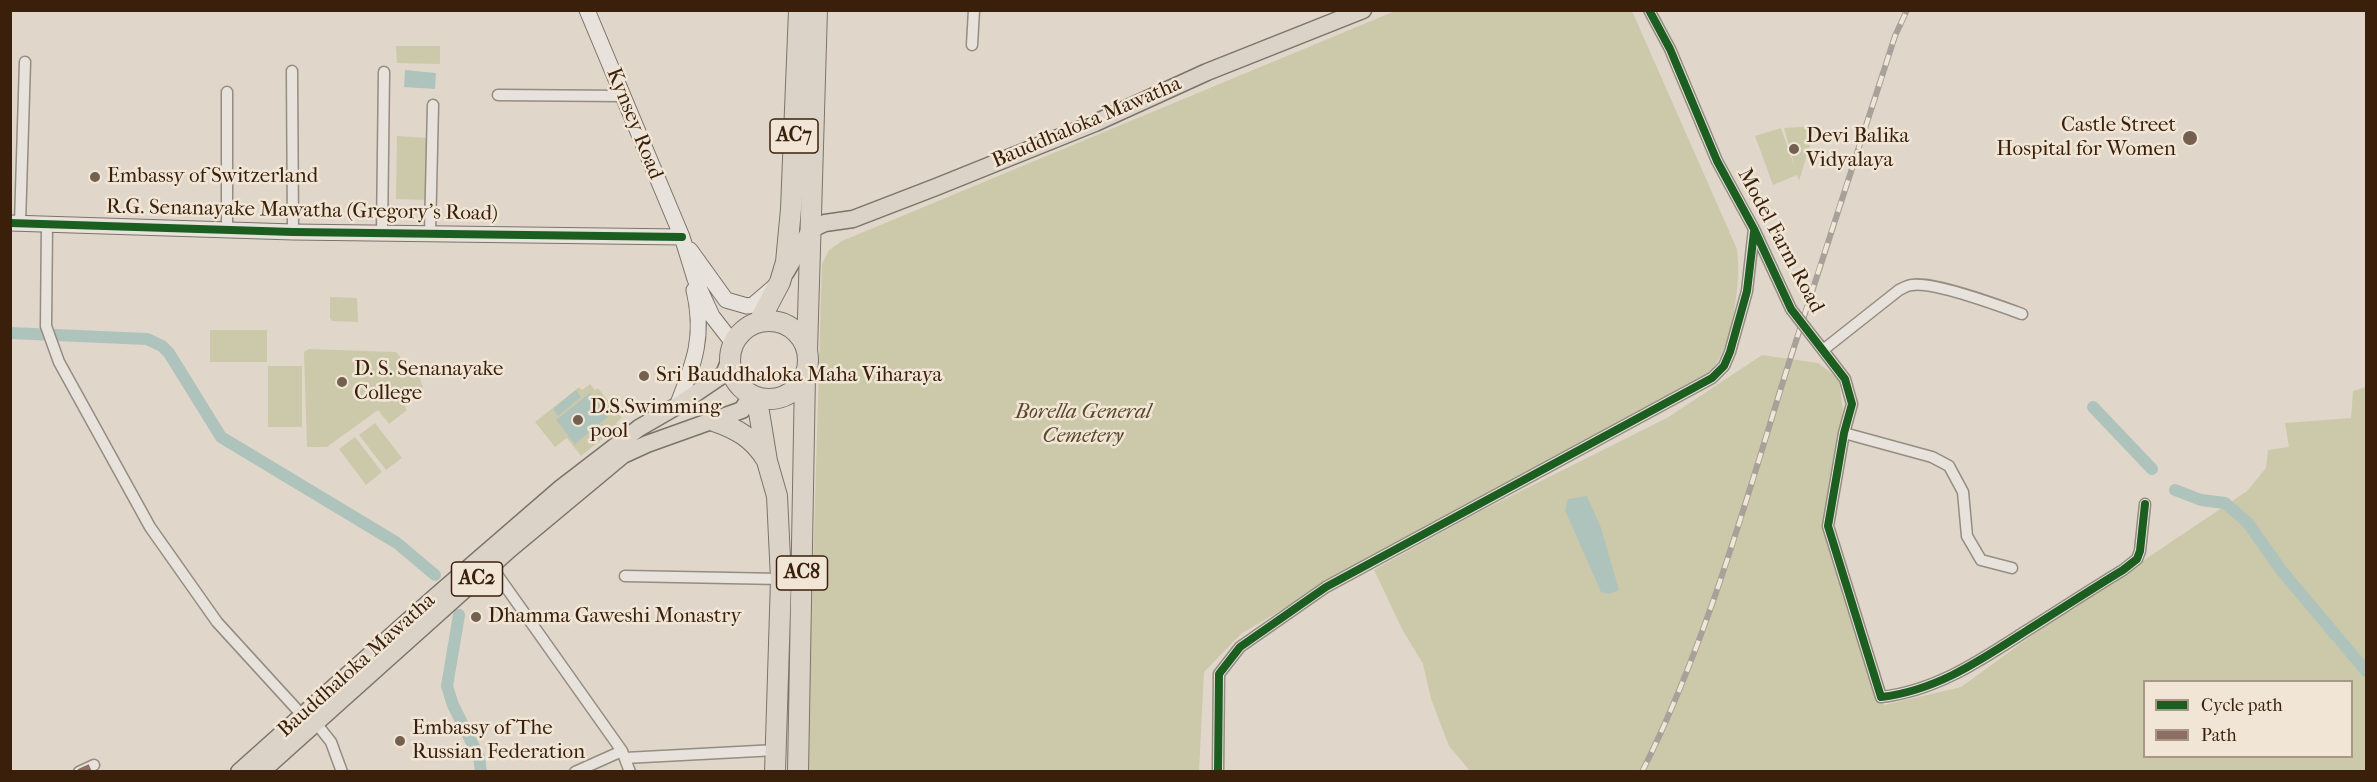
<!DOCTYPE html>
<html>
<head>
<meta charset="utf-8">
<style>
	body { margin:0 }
	#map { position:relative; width:2377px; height:782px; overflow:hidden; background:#e0d7ca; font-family:"IM FELL French Canon",serif }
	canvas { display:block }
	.frame { position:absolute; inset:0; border:12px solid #3a200b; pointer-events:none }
	.legend { position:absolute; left:2143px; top:680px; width:210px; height:78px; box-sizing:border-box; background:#f1e6d6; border:2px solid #a89785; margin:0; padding:8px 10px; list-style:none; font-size:18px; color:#3a200b }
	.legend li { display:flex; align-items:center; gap:12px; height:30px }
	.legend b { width:30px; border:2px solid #a89785 }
</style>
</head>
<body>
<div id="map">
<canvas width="2377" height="782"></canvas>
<div class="frame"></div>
<ul class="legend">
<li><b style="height:8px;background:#1b5e20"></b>Cycle path</li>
<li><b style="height:8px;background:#8d6e63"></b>Path</li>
</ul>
</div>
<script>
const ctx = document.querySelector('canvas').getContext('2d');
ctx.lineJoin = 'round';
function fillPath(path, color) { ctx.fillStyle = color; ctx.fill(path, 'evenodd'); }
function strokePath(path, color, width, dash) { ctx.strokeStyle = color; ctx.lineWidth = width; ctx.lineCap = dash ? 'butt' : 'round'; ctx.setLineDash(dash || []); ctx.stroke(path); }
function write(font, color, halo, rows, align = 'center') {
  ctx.font = font + ' "IM FELL French Canon",serif'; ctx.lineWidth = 5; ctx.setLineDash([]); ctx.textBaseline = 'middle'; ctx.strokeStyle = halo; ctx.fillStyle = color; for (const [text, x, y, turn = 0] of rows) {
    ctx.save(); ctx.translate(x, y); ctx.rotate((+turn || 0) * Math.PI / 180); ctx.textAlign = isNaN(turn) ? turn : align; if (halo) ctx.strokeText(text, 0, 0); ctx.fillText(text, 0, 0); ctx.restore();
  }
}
const green = new Path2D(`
	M 1395,11 L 1632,11 L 1737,249 C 1741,278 1734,333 1719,359 C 1712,371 1700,381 1691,391 L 1311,593 L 1242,633 L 1204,672 L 1199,771 L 807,771 L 822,264 L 829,250 L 842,241 Z
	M 396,46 L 440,46 L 440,64 L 397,63 Z
	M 1816,126 L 1799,181 L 1797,175 L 1773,185 L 1755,136 L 1781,128 L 1796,171 L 1784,128 Z
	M 397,136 L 428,138 L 426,200 L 396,199 Z
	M 330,297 L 357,298 L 358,322 L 332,321 L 330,318 Z
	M 210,330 L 267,330 L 267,362 L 210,362 Z
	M 309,349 L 396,352 L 420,378 L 424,393 L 405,407 L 407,410 L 389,424 L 378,410 L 327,447 L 307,447 L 304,352 Z
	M 1762,355 L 1818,363 L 1839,379 L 1843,411 L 1840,443 L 1825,509 L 1884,705 L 1961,687 L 2034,634 L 2247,491 L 2266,468 L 2268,450 L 2289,447 L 2285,423 L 2351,418 L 2353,391 L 2366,387 L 2366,771 L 1470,771 L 1449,746 L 1431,699 L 1423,664 L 1402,629 L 1374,570 L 1475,514 L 1667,418 ZM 2144,682 L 2352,682 L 2352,756 L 2144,756 Z
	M 268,366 L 302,366 L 302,427 L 268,427 Z
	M 590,384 L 595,390 L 598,388 L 622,418 L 616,423 L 618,426 L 581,456 L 567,438 L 555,447 L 535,422 L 579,387 L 582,390 Z
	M 375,423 L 402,458 L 386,470 L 359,435 Z
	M 355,437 L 382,472 L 366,485 L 339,449 Z`);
const water = new Path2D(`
	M 405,70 L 436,73 L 435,89 L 404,87 Z
	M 576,390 L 581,397 L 558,416 L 553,409 Z
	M 590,393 L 609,416 L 575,444 L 556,420 Z
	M 1587,496 L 1601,528 L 1619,590 L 1610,594 L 1601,592 L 1565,510 L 1568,499 Z`);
const canal = new Path2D(`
	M 10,333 L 147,339 L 162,346 L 169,353 L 221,437 L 397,543 L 435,575
	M 2093,407 L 2152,469
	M 2175,490 L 2201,500 L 2225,503 L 2248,523 L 2281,570 L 2366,671
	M 459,615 L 447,686 L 453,705 L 479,757 L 481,772`);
const street = new Path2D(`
	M 1649,10 L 1670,49 L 1717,161 L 1754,229 L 1791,309
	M 972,45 L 974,10
	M 292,71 L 293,232
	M 498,95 L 623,96
	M 20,223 L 25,62
	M 47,224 L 46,326 L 59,362 L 150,527 L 217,622 L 302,715
	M 227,230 L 227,92
	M 382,233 L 384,72
	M 430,233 L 433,105
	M 1819,345 L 1845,379 L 1852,404 L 1844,433 L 1828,526 L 1881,697 C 1936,691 1981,660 2026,631 C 2058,611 2090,590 2123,570 L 2137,559 L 2140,551 L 2145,504
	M 1823,350 L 1899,290 C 1903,288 1908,285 1912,285 C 1933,281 2000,306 2022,314
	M 1844,433 L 1932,457 L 1949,466 L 1963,492 L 1967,536 L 1981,560 L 2012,568
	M 491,566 L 622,751 L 630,772
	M 625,576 L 781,579
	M 316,723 L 331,742 L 342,772
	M 625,758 L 776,750
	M 79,772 L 94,765
	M 575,772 L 622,751
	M 1218,772 L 1219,674 L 1240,647 L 1326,587 L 1712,378 L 1724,366 L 1730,352 L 1747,291 L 1754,229`);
const secondary = new Path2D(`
	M 587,10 L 682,237 L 695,279 L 712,316 L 733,343
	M 10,223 L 293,232 L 682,237
	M 690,250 L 726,300 L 747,306 L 753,305 L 774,287
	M 677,406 C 694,363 705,337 694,290`);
const primary = new Path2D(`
	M 786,272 L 810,230 L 825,223 L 853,219 L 936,187 L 1095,123 L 1207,72 L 1363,10
	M 239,772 L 435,597 L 561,488 L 639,428 L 677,406 L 724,374 L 729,362
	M 261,772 L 510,549 L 623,455 L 647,444 L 742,410 L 751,396`);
const highway = new Path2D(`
	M730 360a39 39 0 1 1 78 0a39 39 0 1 1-78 0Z
	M 759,322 L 780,282 L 786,262 L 791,209 L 799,10
	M 807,351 L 817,10
	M 751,396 L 759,412 L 767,461 L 777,496 L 781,579 L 775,772
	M 714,421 C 737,429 753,438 766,459
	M 798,772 L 805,375`);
const rail = new Path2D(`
	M 1642,772 C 1706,644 1744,507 1786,372 C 1822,259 1859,148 1895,36 L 1907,10`);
const streetBridge = new Path2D(`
	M 1791,309 L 1819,345`);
const quiet = new Path2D(`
	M 79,772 L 94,765`);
const cycleway = new Path2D(`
	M 1649,10 L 1670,49 L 1717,161 L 1754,229 L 1791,309 L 1845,379 L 1852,404 L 1844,433 L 1828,526 L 1881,697 C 1936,691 1981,660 2026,631 C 2058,611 2090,590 2123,570 L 2137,559 L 2140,551 L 2145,504
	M 10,223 L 293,232 L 682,237
	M 1218,772 L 1219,674 L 1240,647 L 1326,587 L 1712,378 L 1724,366 L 1730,352 L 1747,291 L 1754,232`);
const markers = [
	[2190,138,8,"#74604e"],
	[1794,149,6,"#74604e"],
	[95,177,6,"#74604e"],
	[644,376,6,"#74604e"],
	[342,382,6,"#74604e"],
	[578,420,6,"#74604e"],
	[476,617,6,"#74604e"],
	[400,741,6,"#74604e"]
];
const shields = [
	[794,136,48],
	[802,573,51],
	[477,579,51]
];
const shieldNames = [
	["AC7",794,136],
	["AC8",802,573],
	["AC2",477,579]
];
const streetNames = [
	["Bauddhaloka Mawatha",1087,123,-23],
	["Kynsey Road",634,124,68],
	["R.G. Senanayake Mawatha (Gregory's Road)",302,211,1],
	["Model Farm Road",1780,241,62],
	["Bauddhaloka Mawatha",357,666,-42]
];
const poiNames = [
	["Castle Street",2176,126,"right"],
	["Hospital for Women",2176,150,"right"],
	["Devi Balika",1806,137],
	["Vidyalaya",1806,161],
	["Embassy of Switzerland",107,177],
	["D. S. Senanayake",354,370],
	["College",354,394],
	["Sri Bauddhaloka Maha Viharaya",656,376],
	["D.S.Swimming",590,408],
	["pool",590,432],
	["Dhamma Gaweshi Monastry",488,617],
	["Embassy of The",412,729],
	["Russian Federation",412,753]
];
const parkNames = [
	["Borella General",1083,413],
	["Cemetery",1083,437]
];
fillPath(green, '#cbc9aa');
fillPath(water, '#aec3bc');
strokePath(canal, '#aec3bc', 12);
strokePath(street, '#958c82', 13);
strokePath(secondary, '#7c7369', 17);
strokePath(primary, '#7c7369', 19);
strokePath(highway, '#7c7369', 22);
strokePath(street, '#e7e2dc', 10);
strokePath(secondary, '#e7e2dc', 15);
strokePath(primary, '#dbd3c7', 16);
strokePath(highway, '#dbd3c7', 20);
strokePath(rail, '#a7a199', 6);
strokePath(rail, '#f1e6d6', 4, [11]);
strokePath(streetBridge, '#958c82', 13, []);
strokePath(streetBridge, '#e7e2dc', 10);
strokePath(quiet, '#8d6e63', 6, [12, 6]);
strokePath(cycleway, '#1b5e20', 8);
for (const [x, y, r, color] of markers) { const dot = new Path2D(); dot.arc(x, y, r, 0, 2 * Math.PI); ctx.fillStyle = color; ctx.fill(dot); strokePath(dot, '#f1e6d6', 2); }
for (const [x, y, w] of shields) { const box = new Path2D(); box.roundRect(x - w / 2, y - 17, w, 34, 4.5); ctx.fillStyle = '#f1e6d6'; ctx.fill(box); strokePath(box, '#3a200b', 1.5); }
write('bold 20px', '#3a200b', null, shieldNames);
write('21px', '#3a200b', '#f1e6d6', streetNames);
write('21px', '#3a200b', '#f1e6d6', poiNames, 'left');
write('italic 21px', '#5a482c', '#f1e6d6', parkNames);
</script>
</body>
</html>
